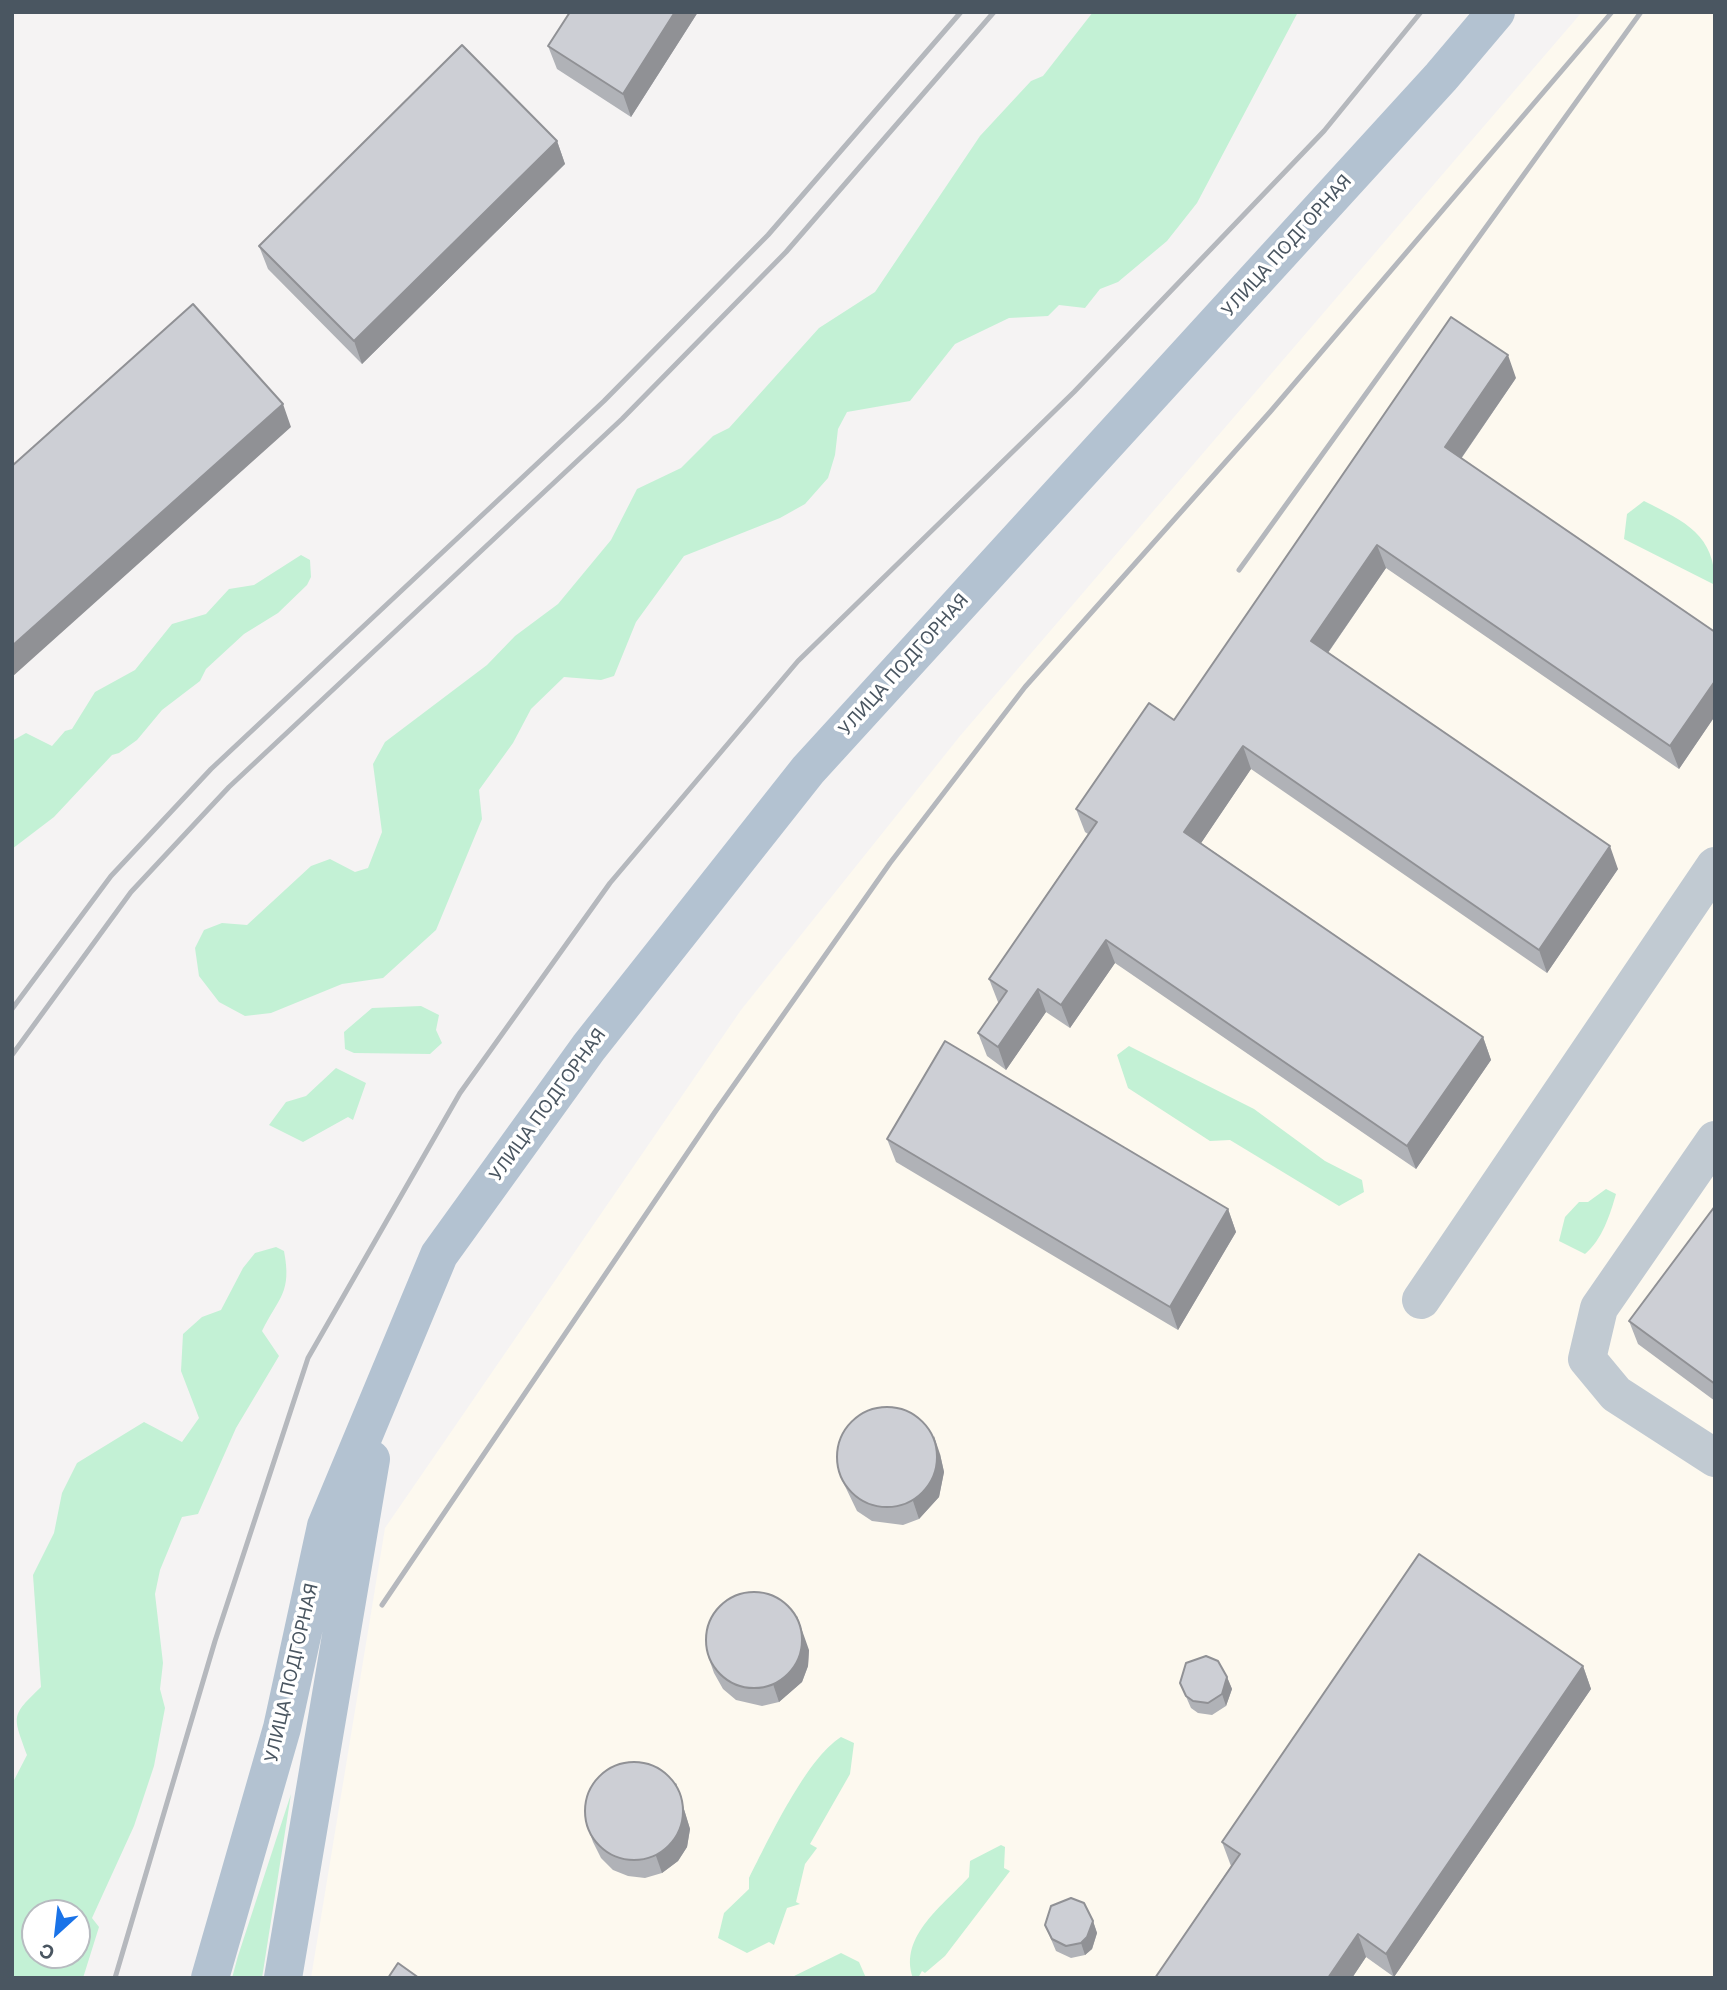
<!DOCTYPE html>
<html>
<head>
<meta charset="utf-8">
<style>
	body { margin:0 }
	#map { position:relative; width:1727px; height:1990px; overflow:hidden; background:#f5f3f3; font-family:Inter,sans-serif }
	canvas { display:block }
	.frame { position:absolute; inset:0; border:14px solid #4a5661; pointer-events:none }
	.north { position:absolute; left:21px; top:1899px; width:70px; height:70px; box-sizing:border-box; background:#fff; border:2px solid #b7bbc0; border-radius:50%; rotate:207deg; font-size:19px; font-weight:700; line-height:28px; text-align:center; color:#4a5661 }
	.north::after { content:''; display:block; margin:auto; width:24px; height:32px; background:#1a73e8; clip-path:polygon(50% 0,100% 100%,50% 72%,0 100%) }
</style>
</head>
<body>
<div id="map">
<canvas width="1727" height="1990"></canvas>
<div class="frame"></div>
<div class="north">С</div>
</div>
<script>
const ctx = document.querySelector('canvas').getContext('2d');
ctx.lineJoin = 'round';
function fillPath(path, color) { ctx.fillStyle = color; ctx.fill(path, 'evenodd'); }
function strokePath(path, color, width, dash) { ctx.strokeStyle = color; ctx.lineWidth = width; ctx.lineCap = dash ? 'butt' : 'round'; ctx.setLineDash(dash || []); ctx.stroke(path); }
function write(font, color, halo, rows, align = 'center') {
  ctx.font = font + ' Inter,sans-serif'; ctx.lineWidth = 7; ctx.setLineDash([]); ctx.textBaseline = 'middle'; ctx.strokeStyle = halo; ctx.fillStyle = color; for (const [text, x, y, turn = 0] of rows) {
    ctx.save(); ctx.translate(x, y); ctx.rotate((+turn || 0) * Math.PI / 180); ctx.textAlign = isNaN(turn) ? turn : align; if (halo) ctx.strokeText(text, 0, 0); ctx.fillText(text, 0, 0); ctx.restore();
  }
}
const commercial = new Path2D(`
	M 1582,12 L 1715,12 L 1715,1978 L 311,1978 L 385,1528 L 741,1010 L 960,736 Z`);
const green = new Path2D(`
	M 1093,12 L 1298,12 L 1197,203 L 1167,241 L 1118,282 L 1100,289 L 1085,308 L 1059,305 L 1048,316 L 1009,318 L 955,344 L 910,401 L 847,412 L 838,429 L 835,455 L 828,478 L 805,504 L 780,518 L 684,556 L 636,622 L 614,676 L 601,680 L 564,677 L 531,709 L 513,743 L 479,790 L 482,819 L 436,930 L 383,978 L 342,984 L 271,1013 L 245,1016 L 219,1002 L 199,976 L 195,948 L 204,930 L 222,923 L 247,925 L 311,866 L 330,859 L 355,872 L 368,868 L 382,832 L 373,764 L 385,742 L 487,665 L 515,636 L 558,604 L 611,540 L 637,489 L 681,468 L 713,436 L 729,428 L 819,328 L 875,292 L 980,136 L 1031,81 L 1043,76 Z
	M 1644,501 C 1685,522 1715,534 1715,585 L 1624,539 L 1627,514 Z
	M 301,555 L 310,560 L 311,577 L 307,585 L 278,613 L 244,634 L 206,669 L 200,681 L 162,710 L 137,740 L 119,753 L 112,755 L 54,817 L 12,849 L 12,741 L 26,733 L 52,746 L 65,731 L 72,729 L 95,692 L 135,670 L 172,624 L 206,614 L 229,589 L 254,585 Z
	M 421,1006 L 439,1015 L 436,1030 L 442,1043 L 430,1054 L 354,1053 L 345,1049 L 344,1032 L 372,1008 Z
	M 1129,1046 L 1254,1109 L 1325,1161 L 1362,1180 L 1364,1192 L 1339,1206 L 1230,1140 L 1210,1141 L 1128,1088 L 1117,1055 Z
	M 336,1068 L 366,1083 L 353,1120 L 348,1117 L 303,1142 L 269,1125 L 286,1102 L 306,1096 Z
	M 1606,1189 L 1616,1194 C 1610,1215 1602,1240 1585,1254 L 1559,1241 L 1565,1217 L 1579,1202 L 1588,1202 Z
	M 276,1247 L 284,1251 C 292,1293 279,1297 262,1331 L 279,1356 L 236,1428 L 198,1514 L 182,1517 L 160,1570 L 155,1594 L 163,1663 L 160,1689 L 165,1708 L 154,1766 L 134,1826 L 92,1918 L 99,1927 L 83,1978 L 12,1978 L 12,1784 L 27,1755 C 13,1715 10,1717 41,1687 L 33,1575 L 54,1533 L 62,1493 L 77,1463 L 144,1422 L 182,1442 L 199,1418 L 181,1371 L 183,1334 L 202,1317 L 221,1310 L 243,1268 L 255,1253 ZM 35,1913 L 77,1913 L 77,1955 L 35,1955 Z
	M 841,1737 L 854,1743 L 850,1774 L 810,1844 L 817,1848 L 805,1864 L 796,1902 L 800,1904 L 787,1908 L 774,1945 L 769,1942 L 747,1953 L 718,1938 L 724,1913 L 749,1889 L 749,1878 C 769,1839 806,1759 841,1737 Z
	M 291,1794 L 262,1978 L 232,1978 L 238,1956 Z
	M 1001,1845 L 1005,1847 L 1004,1868 L 1010,1871 L 945,1956 L 925,1973 L 922,1971 L 918,1978 L 913,1978 C 898,1936 945,1904 969,1877 L 970,1861 Z
	M 841,1953 L 859,1962 L 866,1978 L 790,1978 Z`);
const minor = new Path2D(`
	M 1715,1140 L 1599,1308 L 1587,1359 L 1616,1394 L 1715,1458
	M 1421,1300 L 1715,866`);
const major = new Path2D(`
	M 210,1978 L 282,1728 L 326,1526 L 439,1255 L 589,1047 L 808,770 L 1441,77 L 1496,12
	M 283,1978 L 371,1459`);
const rail = new Path2D(`
	M 1239,570 L 1641,12
	M 12,1009 L 111,876 L 211,769 L 604,401 L 768,235 L 961,12
	M 12,1055 L 131,892 L 229,787 L 622,419 L 786,252 L 994,12
	M 382,1605 L 715,1112 L 890,863 L 1025,687 L 1270,412 L 1612,12
	M 115,1978 L 215,1641 L 308,1358 L 460,1093 L 610,883 L 798,661 L 1074,392 L 1324,131 L 1421,12`);
const wall = new Path2D(`
	M 570,12 L 698,12 L 631,117 L 557,69 L 548,46 Z
	M 557,141 L 565,164 L 362,364 L 268,269 L 259,246 Z
	M 1516,378 L 1461,459 L 1715,632 L 1715,716 L 1679,769 L 1386,568 L 1328,653 L 1618,869 L 1547,973 L 1251,769 L 1201,843 L 1483,1037 L 1491,1060 L 1416,1169 L 1115,963 L 1070,1028 L 1046,1012 L 1006,1070 L 987,1056 L 978,1033 L 999,1003 L 998,1002 L 989,979 L 1088,834 L 1085,832 L 1076,809 L 1174,720 Z
	M 887,1139 L 1228,1209 L 1236,1232 L 1178,1330 L 896,1162 Z
	M 1715,1206 L 1715,1401 L 1638,1344 L 1629,1321 Z
	M 940,1454 L 944,1472 L 939,1497 L 919,1519 L 903,1525 L 872,1521 L 857,1511 L 843,1482 L 837,1465 Z
	M 809,1650 L 808,1666 L 802,1682 L 779,1702 L 762,1706 L 736,1700 L 723,1689 L 714,1673 L 708,1656 Z
	M 1583,1666 L 1591,1689 L 1394,1977 L 1366,1957 L 1352,1978 L 1155,1978 L 1231,1866 L 1222,1842 Z
	M 1227,1677 L 1232,1689 L 1226,1706 L 1212,1715 L 1198,1713 L 1191,1708 L 1180,1683 Z
	M 676,1783 L 690,1829 L 687,1847 L 678,1861 L 662,1873 L 645,1878 L 628,1876 L 613,1870 L 601,1858 L 593,1842 L 587,1825 Z
	M 1093,1921 L 1097,1933 L 1092,1949 L 1085,1955 L 1071,1958 L 1056,1951 L 1045,1925 Z`);
const shadedWall = new Path2D(`
	M 675,12 L 698,12 L 631,117 L 623,94 Z
	M 557,141 L 565,164 L 362,364 L 354,341 Z
	M 1508,355 L 1516,378 L 1453,470 L 1445,447 Z
	M 283,404 L 291,427 L 12,677 L 12,646 Z
	M 1377,545 L 1386,568 L 1320,664 L 1311,641 Z
	M 1715,681 L 1715,716 L 1679,769 L 1670,746 Z
	M 1243,746 L 1251,769 L 1193,855 L 1184,832 Z
	M 1610,846 L 1618,869 L 1547,973 L 1539,950 Z
	M 1106,940 L 1115,963 L 1070,1028 L 1061,1005 Z
	M 1038,989 L 1046,1012 L 1006,1070 L 998,1047 Z
	M 1483,1037 L 1491,1060 L 1416,1169 L 1407,1146 Z
	M 1228,1209 L 1236,1232 L 1178,1330 L 1170,1307 Z
	M 934,1436 L 940,1454 L 944,1472 L 939,1497 L 919,1519 L 913,1501 Z
	M 797,1616 L 809,1650 L 808,1666 L 802,1682 L 779,1702 L 773,1684 Z
	M 1583,1666 L 1591,1689 L 1394,1977 L 1386,1954 Z
	M 1227,1677 L 1232,1689 L 1226,1706 L 1222,1694 Z
	M 676,1783 L 690,1829 L 687,1847 L 678,1861 L 662,1873 L 656,1856 Z
	M 1093,1921 L 1097,1933 L 1092,1949 L 1085,1955 L 1081,1943 Z
	M 1358,1934 L 1366,1957 L 1352,1978 L 1328,1978 Z`);
const building = new Path2D(`
	M 570,12 L 675,12 L 623,94 L 548,46 Z
	M 462,45 L 557,141 L 354,341 L 259,246 Z
	M 193,304 L 283,404 L 12,646 L 12,466 Z
	M 1451,317 L 1508,355 L 1445,447 L 1715,632 L 1715,681 L 1670,746 L 1377,545 L 1311,641 L 1610,846 L 1539,950 L 1243,746 L 1184,832 L 1483,1037 L 1407,1146 L 1106,940 L 1061,1005 L 1038,989 L 998,1047 L 978,1033 L 1007,991 L 989,979 L 1097,822 L 1076,809 L 1149,703 L 1174,720 Z
	M 945,1041 L 1228,1209 L 1170,1307 L 887,1139 Z
	M 1715,1206 L 1715,1384 L 1629,1321 Z
	M837 1457a50 50 0 1 1 100 0a50 50 0 1 1-100 0Z
	M 1419,1554 L 1583,1666 L 1386,1954 L 1358,1934 L 1328,1978 L 1155,1978 L 1240,1854 L 1222,1842 Z
	M706 1640a48 48 0 1 1 96 0a48 48 0 1 1-96 0Z
	M 1206,1656 L 1218,1661 L 1227,1677 L 1222,1694 L 1208,1703 L 1193,1701 L 1186,1696 L 1180,1683 L 1186,1663 Z
	M585 1811a49 49 0 1 1 98 0a49 49 0 1 1-98 0Z
	M 1071,1898 L 1084,1903 L 1093,1921 L 1087,1937 L 1081,1943 L 1066,1946 L 1052,1939 L 1045,1925 L 1051,1906 Z
	M 398,1963 L 419,1978 L 388,1978 Z`);
const streetNames = [
	["УЛИЦА ПОДГОРНАЯ",1287,246,-48],
	["УЛИЦА ПОДГОРНАЯ",904,665,-48],
	["УЛИЦА ПОДГОРНАЯ",548,1105,-54],
	["УЛИЦА ПОДГОРНАЯ",292,1673,-77]
];
fillPath(commercial, '#fdf9ef');
fillPath(green, '#c3f1d5');
strokePath(minor, '#c1cad2', 38);
strokePath(major, '#b3c2d1', 38);
strokePath(rail, '#b5b8bd', 5);
fillPath(wall, '#b0b2b7');
fillPath(shadedWall, '#909195');
fillPath(building, '#cdcfd5');
strokePath(building, '#909195', 2);
write('18px', '#4a5661', '#fff', streetNames);
</script>
</body>
</html>
